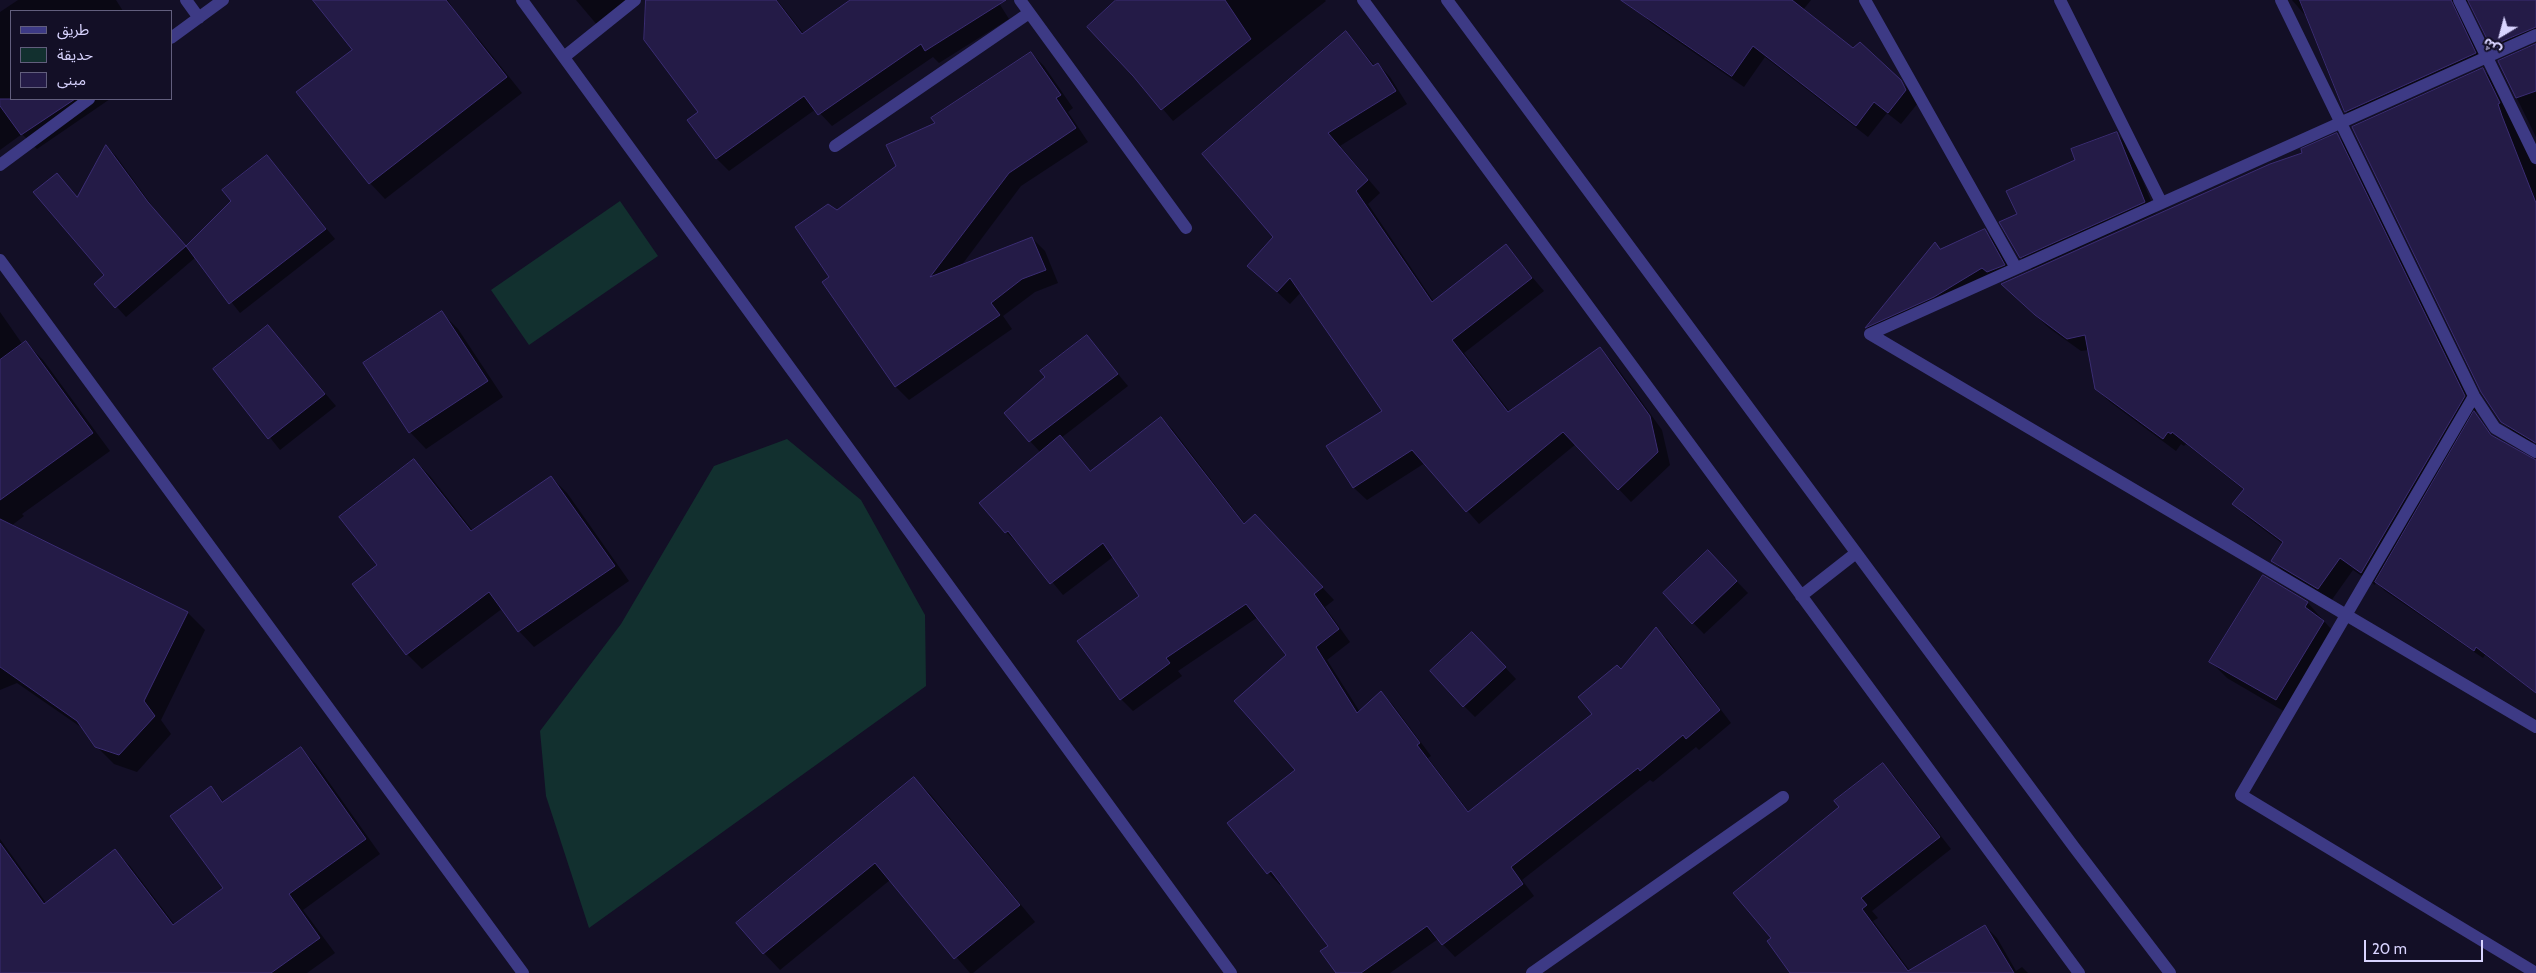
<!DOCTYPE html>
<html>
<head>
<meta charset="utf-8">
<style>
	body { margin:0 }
	#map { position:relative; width:2536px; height:973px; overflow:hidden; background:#130f26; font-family:Cabin,"Noto Sans Arabic",sans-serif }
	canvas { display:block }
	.legend { position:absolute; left:10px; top:10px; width:162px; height:90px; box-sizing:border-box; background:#130f26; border:1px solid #625e7d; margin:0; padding:6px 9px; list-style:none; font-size:15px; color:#d9d4ff }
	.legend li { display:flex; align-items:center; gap:10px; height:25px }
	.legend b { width:25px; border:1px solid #625e7d }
	.north { position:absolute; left:2476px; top:10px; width:50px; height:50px; -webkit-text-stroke:4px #130f26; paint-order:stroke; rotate:217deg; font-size:14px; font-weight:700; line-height:20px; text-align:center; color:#d9d4ff }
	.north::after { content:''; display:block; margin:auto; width:18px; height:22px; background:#d9d4ff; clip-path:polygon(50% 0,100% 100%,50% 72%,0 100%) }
	.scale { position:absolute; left:2364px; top:940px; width:119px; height:22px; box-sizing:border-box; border:2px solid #d9d4ff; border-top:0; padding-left:6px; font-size:15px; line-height:18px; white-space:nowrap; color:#d9d4ff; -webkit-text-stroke:4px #130f26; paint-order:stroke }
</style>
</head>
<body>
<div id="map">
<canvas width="2536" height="973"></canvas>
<ul class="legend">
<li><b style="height:6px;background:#3d3a85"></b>طريق</li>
<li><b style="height:14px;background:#12302f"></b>حديقة</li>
<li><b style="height:14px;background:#241b47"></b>مبنى</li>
</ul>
<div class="north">ش</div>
<div class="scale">20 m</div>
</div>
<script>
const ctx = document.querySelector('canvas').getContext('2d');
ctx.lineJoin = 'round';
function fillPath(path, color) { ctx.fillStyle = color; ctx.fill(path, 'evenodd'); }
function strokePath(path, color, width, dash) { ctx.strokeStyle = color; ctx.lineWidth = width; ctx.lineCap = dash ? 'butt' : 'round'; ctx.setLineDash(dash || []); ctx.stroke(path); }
const green = new Path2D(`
	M 620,201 L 658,256 L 529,345 L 491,290 Z
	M 787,439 L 861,500 L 925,615 L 926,686 L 589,928 L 546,796 L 540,731 L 621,624 L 714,466 Z`);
const shadow = new Path2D(`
	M 18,0 L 116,0 L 123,11 L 11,11 L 11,99 L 110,99 L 37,149 L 22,134 L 0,150 L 0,12 Z
	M 314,0 L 448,0 L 462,23 L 478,38 L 522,93 L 385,199 L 370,183 L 298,92 L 354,50 Z
	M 576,0 L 633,0 L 598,26 Z
	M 648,0 L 777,0 L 804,34 L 850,0 L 997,0 L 1009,19 L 939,63 L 933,57 L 832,126 L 816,109 L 729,171 L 716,158 L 700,112 Z
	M 1118,0 L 1325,0 L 1326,1 L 1173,121 L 1134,75 Z
	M 1648,0 L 1811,0 L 1803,10 L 1853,50 L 1900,81 L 1912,93 L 1918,103 L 1901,124 L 1887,113 L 1868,137 L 1765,57 L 1744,87 L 1651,23 L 1640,12 Z
	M 2292,0 L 2536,0 L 2536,41 L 2502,56 L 2492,46 L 2471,3 L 2467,2 L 2485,64 L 2356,122 L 2346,111 L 2307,13 L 2304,14 Z
	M 1346,32 L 1375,66 L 1378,64 L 1390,77 L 1407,104 L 1340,146 L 1380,193 L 1368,204 L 1434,302 L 1506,246 L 1544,291 L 1464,353 L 1510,412 L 1600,349 L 1613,362 L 1662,430 L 1670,465 L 1631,502 L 1576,444 L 1479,524 L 1425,463 L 1367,500 L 1354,488 L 1384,411 L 1301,292 L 1290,304 L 1249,266 L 1275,237 Z
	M 2536,45 L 2536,137 L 2499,62 Z
	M 1031,53 L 1044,66 L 1073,108 L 1068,112 L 1088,142 L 1021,186 L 961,266 L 1032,238 L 1045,251 L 1058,283 L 1035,292 L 1003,316 L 1012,329 L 909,400 L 896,387 L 823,282 L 831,277 L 837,211 L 897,166 L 937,124 Z
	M 2483,69 L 2493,80 L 2536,167 L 2536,438 L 2532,443 L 2513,432 L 2502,421 Z
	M 2117,134 L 2128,145 L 2156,213 L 2032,269 L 2021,257 L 2018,215 Z
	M 2337,135 L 2350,148 L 2477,409 L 2475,413 L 2495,439 L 2536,466 L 2536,693 L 2485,655 L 2483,658 L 2385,591 L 2376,582 L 2375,585 L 2353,570 L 2331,601 L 2286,574 L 2273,561 L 2283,544 L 2247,517 L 2234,504 L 2244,490 L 2186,444 L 2184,446 L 2181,444 L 2176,451 L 2110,402 L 2096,389 L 2089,350 L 2081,351 L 2049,328 L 2003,285 L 2304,154 Z
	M 107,147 L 116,156 L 158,214 L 187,247 L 232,201 L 267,156 L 335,239 L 240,313 L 196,257 L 126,317 L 96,284 L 106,276 L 78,198 Z
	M 1984,230 L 1994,240 L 2013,274 L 1876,336 L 1867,328 L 1935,244 L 1941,250 Z
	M 0,312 L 23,345 L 26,343 L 43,360 L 110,451 L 22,514 L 24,516 L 11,526 L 188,613 L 205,630 L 161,720 L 171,734 L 137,772 L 114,764 L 96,746 L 85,730 L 17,683 L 0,690 Z
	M 442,313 L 458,329 L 503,397 L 426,449 L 410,432 Z
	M 268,327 L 336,406 L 280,450 L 215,369 Z
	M 1087,337 L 1128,386 L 1061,438 L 1091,472 L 1161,418 L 1173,430 L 1245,524 L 1267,528 L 1334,600 L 1325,607 L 1350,642 L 1327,660 L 1360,712 L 1381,693 L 1393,705 L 1431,756 L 1428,758 L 1469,812 L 1594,714 L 1621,671 L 1656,628 L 1668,640 L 1731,723 L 1699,750 L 1696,747 L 1653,782 L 1650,780 L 1522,880 L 1534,896 L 1455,957 L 1438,939 L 1390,973 L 1337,973 L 1330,946 L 1282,884 L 1280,885 L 1268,873 L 1297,770 L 1288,655 L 1258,617 L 1178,671 L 1182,676 L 1133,711 L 1121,699 L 1141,596 L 1113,557 L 1063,595 L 1020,543 L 1018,544 L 1006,532 L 981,503 L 1041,453 L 1030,441 L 1047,377 Z
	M 414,460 L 430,476 L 473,531 L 551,477 L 567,493 L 629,581 L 534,647 L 519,631 L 503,608 L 422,669 L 407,654 L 379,566 Z
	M 1708,552 L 1748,593 L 1704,634 L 1664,593 Z
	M 2263,577 L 2308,603 L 2339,638 L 2292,716 L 2227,678 L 2211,662 Z
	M 1484,645 L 1516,679 L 1475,717 L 1464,706 Z
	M 301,749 L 316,764 L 380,854 L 303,910 L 335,953 L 307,973 L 0,973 L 0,839 L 46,903 L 115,851 L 130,866 L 175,925 L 225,888 L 211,788 L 224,802 Z
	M 1883,765 L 1895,777 L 1951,849 L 1872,911 L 1878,918 L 1873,921 L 1910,971 L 1985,926 L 1997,938 L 2016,971 L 2022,967 L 2028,973 L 1792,973 L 1773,938 L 1840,807 Z
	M 914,778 L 931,795 L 1035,922 L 973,973 L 970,973 L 890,880 L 780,970 L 764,953 Z`);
const building = new Path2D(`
	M 313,0 L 446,0 L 507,77 L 369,184 L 296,92 L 352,50 Z
	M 646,0 L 776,0 L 802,34 L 850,0 L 1006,0 L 925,51 L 921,44 L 818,115 L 804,96 L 716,159 L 687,120 L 698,112 L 644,40 Z
	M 1116,0 L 1225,0 L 1251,39 L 1161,110 L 1133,76 L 1087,27 Z
	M 1621,0 L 1792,0 L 1853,48 L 1860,42 L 1901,80 L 1906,90 L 1888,113 L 1874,102 L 1856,126 L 1753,46 L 1732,76 Z
	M 2300,0 L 2451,0 L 2476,53 L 2345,112 Z
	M 2468,0 L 2536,0 L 2536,27 L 2491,46 Z
	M 1346,31 L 1373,66 L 1378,63 L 1396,91 L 1328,133 L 1368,180 L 1356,191 L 1432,302 L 1506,244 L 1532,278 L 1452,340 L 1508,412 L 1600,347 L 1650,416 L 1658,452 L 1618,490 L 1563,432 L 1466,512 L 1412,450 L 1353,488 L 1326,446 L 1382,411 L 1290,278 L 1277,292 L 1247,266 L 1273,237 L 1202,154 Z
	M 2536,44 L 2536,91 L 2516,98 L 2498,61 Z
	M 1031,52 L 1061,95 L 1056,98 L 1076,128 L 1009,173 L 930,277 L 1032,237 L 1046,270 L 1022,279 L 991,303 L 1000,315 L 895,387 L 822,282 L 829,277 L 795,227 L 828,204 L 837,210 L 896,166 L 886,145 L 935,123 L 931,118 Z
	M 2483,68 L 2500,103 L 2498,104 L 2502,116 L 2536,203 L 2536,443 L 2501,422 L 2481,392 L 2352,127 Z
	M 0,99 L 75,99 L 21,135 L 0,106 Z
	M 2117,132 L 2145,202 L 2020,258 L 1999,222 L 2017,214 L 2006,191 L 2075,160 L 2071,149 Z
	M 2337,133 L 2465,396 L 2361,573 L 2340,558 L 2318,589 L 2271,561 L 2283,542 L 2232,504 L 2244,489 L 2172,432 L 2171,434 L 2168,432 L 2163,439 L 2095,389 L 2085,335 L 2067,339 L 2035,315 L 2001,284 L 2270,164 L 2302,153 L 2301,149 Z
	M 106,145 L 148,202 L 186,246 L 115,308 L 94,284 L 104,275 L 33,192 L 57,173 L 77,197 Z
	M 267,155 L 326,229 L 229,304 L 186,246 L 231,201 L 222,190 Z
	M 1985,229 L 2005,265 L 1987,272 L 1982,268 L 1934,297 L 1865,328 L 1935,242 L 1940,249 Z
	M 442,311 L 488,381 L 409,433 L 363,363 Z
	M 268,325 L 325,394 L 268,439 L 213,369 Z
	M 1087,335 L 1118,374 L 1029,442 L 1004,413 L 1045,377 L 1040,371 Z
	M 26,341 L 93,433 L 0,500 L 0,360 Z
	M 2474,411 L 2491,435 L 2536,460 L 2536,693 L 2476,647 L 2474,651 L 2375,582 Z
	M 1161,417 L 1244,524 L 1255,514 L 1323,587 L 1314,594 L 1339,629 L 1316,647 L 1357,713 L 1381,691 L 1420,743 L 1417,745 L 1468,812 L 1592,714 L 1578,697 L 1617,665 L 1621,669 L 1656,627 L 1720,710 L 1686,739 L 1683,735 L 1640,771 L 1638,768 L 1511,867 L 1523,884 L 1442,945 L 1427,926 L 1361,973 L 1336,973 L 1320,951 L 1328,946 L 1271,871 L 1267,874 L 1227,823 L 1295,770 L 1234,701 L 1286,655 L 1246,604 L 1166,658 L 1170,663 L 1120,700 L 1077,641 L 1139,596 L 1103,543 L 1050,584 L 1008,531 L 1005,533 L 979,503 L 1060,435 L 1090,471 Z
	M 414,459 L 471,531 L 551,476 L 615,566 L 518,632 L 489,592 L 406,655 L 352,584 L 377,565 L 339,517 Z
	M 0,519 L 188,612 L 144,701 L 155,716 L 119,755 L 95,747 L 77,721 L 0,667 Z
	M 1708,550 L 1737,581 L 1692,624 L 1663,593 Z
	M 2263,575 L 2308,602 L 2305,607 L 2324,621 L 2276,700 L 2209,662 Z
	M 1472,632 L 1506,667 L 1463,707 L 1430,671 Z
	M 301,747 L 366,839 L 289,894 L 320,938 L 271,973 L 0,973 L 0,843 L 44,904 L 115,849 L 173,925 L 223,888 L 170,816 L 211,786 L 222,802 Z
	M 1883,763 L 1940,837 L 1861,898 L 1867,905 L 1862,909 L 1908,971 L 1985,925 L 2014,973 L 1790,973 L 1767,941 L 1771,938 L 1733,893 L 1839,807 L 1834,801 Z
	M 914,777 L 1020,905 L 954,959 L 875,863 L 763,954 L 736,923 Z`);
const minor = new Path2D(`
	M 186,0 L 199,18
	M 522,0 L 1231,973
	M 1020,0 L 1186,228
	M 1865,0 L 2016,268
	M 2060,0 L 2161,202
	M 2281,0 L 2474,396 L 2495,428 L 2536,452
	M 2459,0 L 2536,158
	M 171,38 L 223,0
	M 564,57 L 635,0
	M 835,146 L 1029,13
	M 0,165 L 89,99
	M 0,260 L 523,973
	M 1870,334 L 2536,727
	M 1870,334 L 2536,35
	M 2474,396 L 2241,795 L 2536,973
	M 1532,973 L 1783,797`);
const tertiary = new Path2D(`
	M 1363,0 L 2079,973
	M 1447,0 L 2074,847 L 2170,973
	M 1801,596 L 1856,553`);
fillPath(green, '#12302f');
fillPath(shadow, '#0007');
fillPath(building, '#241b47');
strokePath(building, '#3b2d73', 1);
strokePath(minor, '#3d3a85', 12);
strokePath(tertiary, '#3d3a85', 12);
</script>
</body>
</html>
